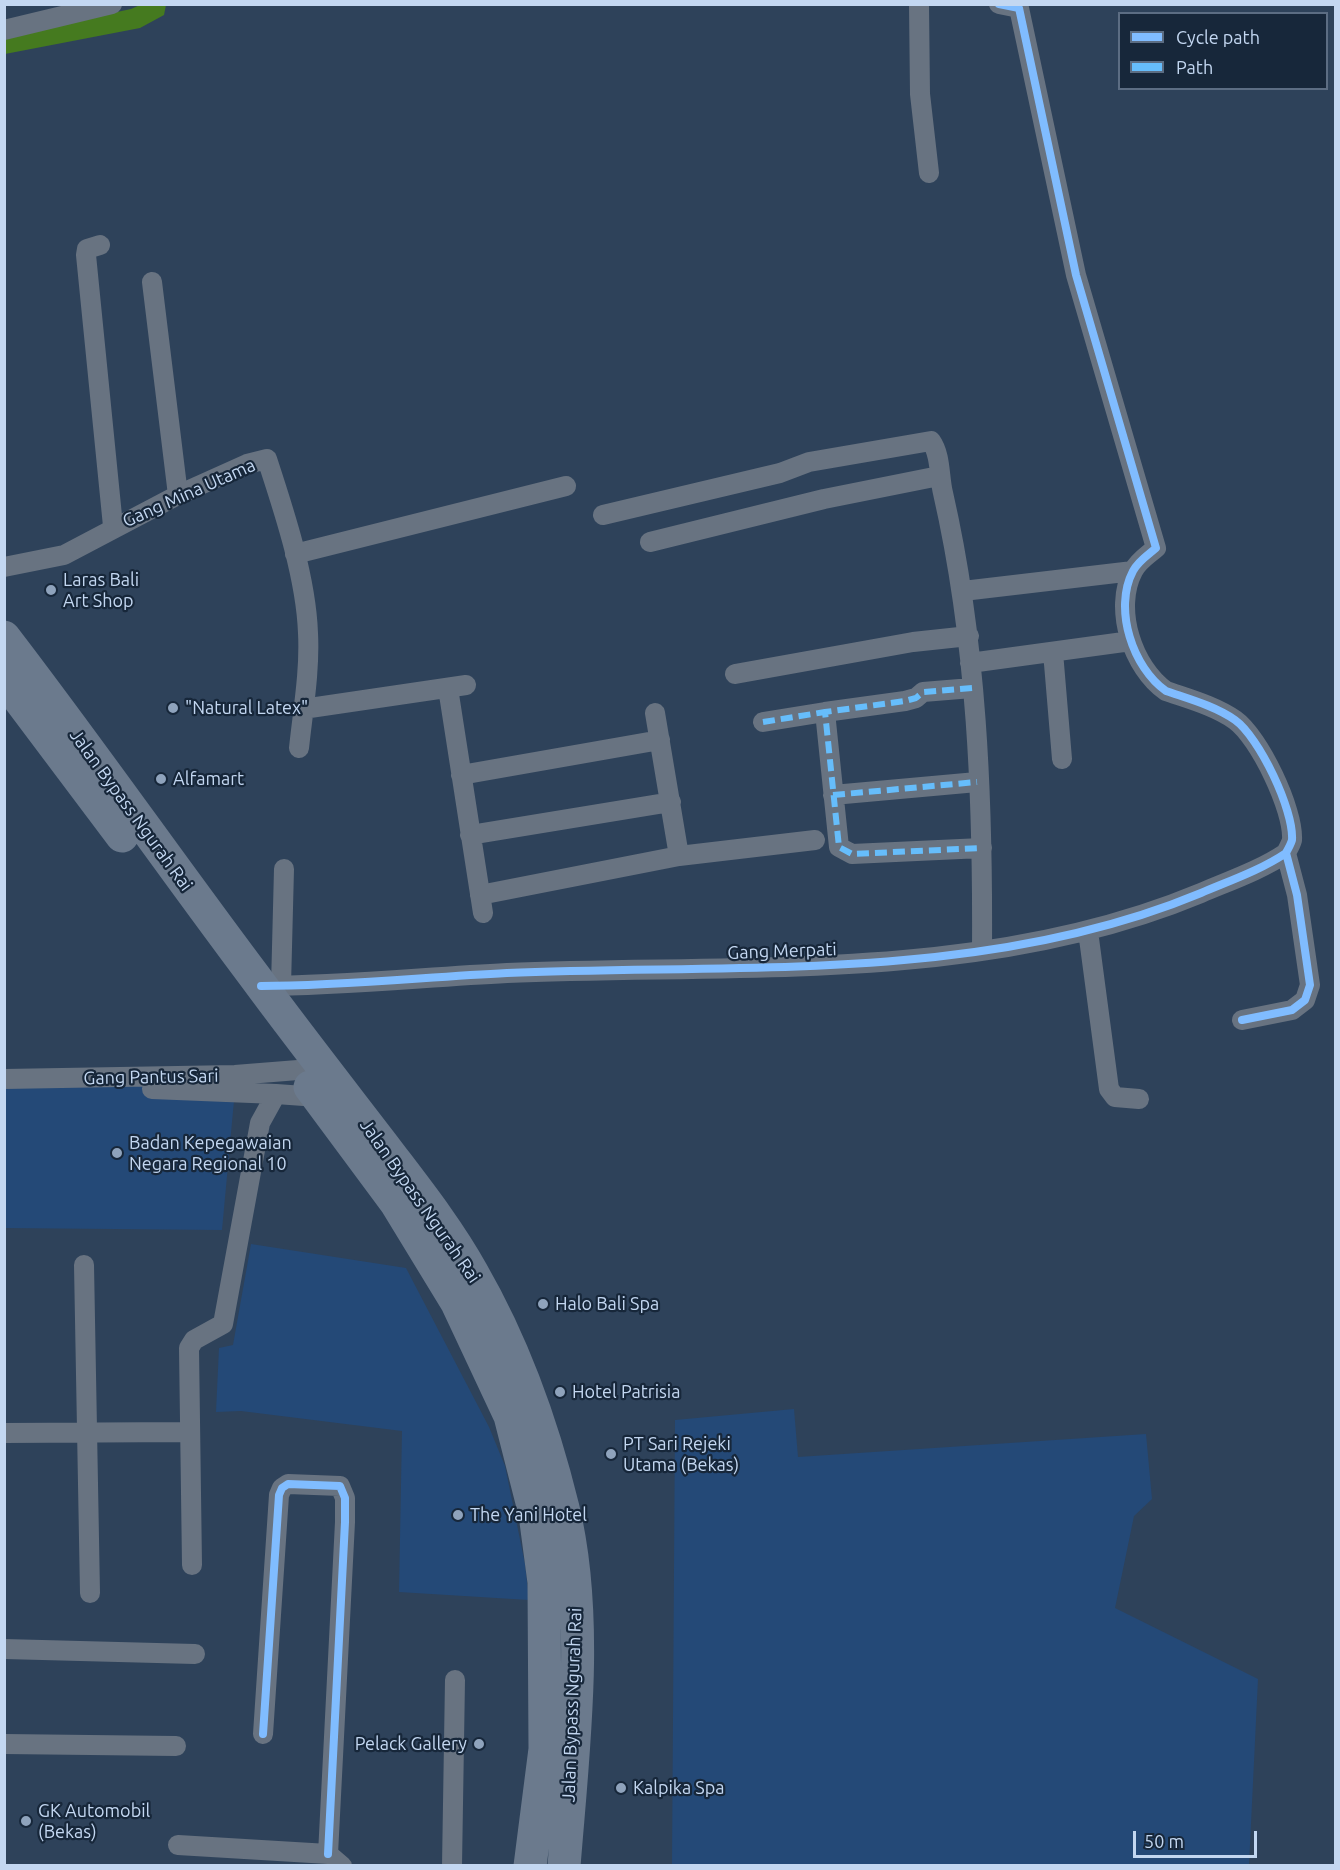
<!DOCTYPE html>
<html>
<head>
<meta charset="utf-8">
<style>
	body { margin:0 }
	#map { position:relative; width:1340px; height:1870px; overflow:hidden; background:#2e425a; font-family:Ubuntu,sans-serif }
	canvas { display:block }
	.frame { position:absolute; inset:0; border:6px solid #c3d7f1; pointer-events:none }
	.legend { position:absolute; left:1118px; top:12px; width:210px; height:78px; box-sizing:border-box; background:#17273a; border:2px solid #5c6d83; margin:0; padding:8px 10px; list-style:none; font-size:18px; color:#c3d7f1 }
	.legend li { display:flex; align-items:center; gap:12px; height:30px }
	.legend b { width:30px; border:2px solid #5c6d83 }
	.scale { position:absolute; left:1133px; top:1831px; width:124px; height:27px; box-sizing:border-box; border:3px solid #c3d7f1; border-top:0; padding-left:8px; font-size:18px; line-height:21px; white-space:nowrap; color:#c3d7f1; -webkit-text-stroke:4px #17273a; paint-order:stroke }
</style>
</head>
<body>
<div id="map">
<canvas width="1340" height="1870"></canvas>
<div class="frame"></div>
<ul class="legend">
<li><b style="height:8px;background:#80bcff"></b>Cycle path</li>
<li><b style="height:8px;background:#66bdfb"></b>Path</li>
</ul>
<div class="scale">50 m</div>
</div>
<script>
const ctx = document.querySelector('canvas').getContext('2d');
ctx.lineJoin = 'round';
function fillPath(path, color) { ctx.fillStyle = color; ctx.fill(path, 'evenodd'); }
function strokePath(path, color, width, dash) { ctx.strokeStyle = color; ctx.lineWidth = width; ctx.lineCap = dash ? 'butt' : 'round'; ctx.setLineDash(dash || []); ctx.stroke(path); }
function write(font, color, halo, rows, align = 'center') {
  ctx.font = font + ' Ubuntu,sans-serif'; ctx.lineWidth = 4.5; ctx.setLineDash([]); ctx.textBaseline = 'middle'; ctx.strokeStyle = halo; ctx.fillStyle = color; for (const [text, x, y, turn = 0] of rows) {
    ctx.save(); ctx.translate(x, y); ctx.rotate((+turn || 0) * Math.PI / 180); ctx.textAlign = isNaN(turn) ? turn : align; if (halo) ctx.strokeText(text, 0, 0); ctx.fillText(text, 0, 0); ctx.restore();
  }
}
const built = new Path2D(`
	M 4,1074 L 236,1079 L 222,1230 L 5,1228 Z
	M 251,1244 L 406,1268 L 489,1427 L 505,1466 L 525,1564 L 529,1600 L 399,1592 L 402,1431 L 241,1411 L 216,1412 L 219,1348 L 233,1345 Z
	M 794,1409 L 798,1457 L 1146,1434 L 1152,1499 L 1134,1516 L 1115,1608 L 1258,1679 L 1249,1865 L 672,1865 L 675,1420 Z`);
const water = new Path2D(`
	M 140,5 L 166,5 L 164,15 L 140,28 L 5,54 L 4,36 L 131,9 Z`);
const minor = new Path2D(`
	M 919,4 L 920,94 L 929,173
	M 999,4 L 1019,8 L 1076,275 L 1156,548 C 1148,555 1138,561 1133,571 C 1113,609 1133,668 1166,691 C 1189,699 1215,706 1235,720 C 1259,737 1294,810 1292,840 C 1291,844 1288,849 1286,853 L 1297,895 L 1310,985 L 1305,1000 L 1292,1010 L 1242,1020
	M 4,30 L 112,4
	M 100,245 L 87,249 L 86,255 L 113,526
	M 152,282 L 178,495
	M 603,515 L 780,473 L 809,462 L 931,441 C 941,455 939,477 943,493 C 977,642 983,798 982,951
	M 650,542 L 824,499 L 939,476
	M 295,554 L 566,486
	M 4,567 L 64,555 L 178,495 L 247,464 L 267,459 C 284,511 306,577 308,633 C 310,671 303,710 299,748
	M 963,591 L 1133,571
	M 1053,652 L 1062,759
	M 970,663 L 1131,641
	M 735,674 L 913,642 L 969,636
	M 448,688 L 483,913
	M 972,688 L 923,692 L 916,698 L 905,701 L 825,712 L 839,847 L 852,854 L 982,848
	M 303,709 L 466,685
	M 655,713 L 679,856
	M 763,722 L 825,712
	M 461,775 L 660,740
	M 833,795 L 977,782
	M 470,835 L 671,802
	M 480,895 L 679,856 L 815,840
	M 1088,931 L 1109,1089 L 1115,1097 L 1139,1099
	M 261,986 C 343,986 425,977 507,973 C 738,963 983,984 1201,893 C 1229,881 1261,870 1286,853
	M 281,986 L 284,869
	M 4,1079 L 235,1075 L 298,1070
	M 152,1089 L 276,1094
	M 84,1265 L 90,1593
	M 4,1433 L 189,1432
	M 192,1565 L 189,1348 L 194,1340 L 223,1324 L 260,1123 L 276,1094 L 318,1097
	M 4,1649 L 195,1654
	M 263,1734 L 279,1495 L 282,1488 L 288,1484 L 340,1486 L 345,1498 L 345,1522 L 328,1854
	M 4,1744 L 176,1746
	M 178,1845 L 328,1854 L 342,1866
	M 452,1866 L 455,1680`);
const trunk = new Path2D(`
	M 4,637 C 90,749 170,864 255,977 C 297,1034 340,1089 383,1145 C 414,1186 447,1227 472,1272 C 514,1345 543,1426 563,1508 C 590,1619 573,1752 564,1866
	M 4,679 L 122,836
	M 310,1087 L 396,1203 L 457,1303 L 510,1416 L 535,1514 L 544,1582 L 545,1749 L 530,1866`);
const quiet = new Path2D(`
	M 972,688 L 923,692 L 916,698 L 905,701 L 825,712 L 839,847 L 852,854 L 982,848
	M 763,722 L 825,712
	M 833,795 L 977,782`);
const cycleway = new Path2D(`
	M 999,4 L 1019,8 L 1076,275 L 1156,548 C 1148,555 1138,561 1133,571 C 1113,609 1133,668 1166,691 C 1189,699 1215,706 1235,720 C 1259,737 1294,810 1292,840 C 1291,844 1288,849 1286,853 L 1297,895 L 1310,985 L 1305,1000 L 1292,1010 L 1242,1020
	M 261,986 C 343,986 425,977 507,973 C 738,963 983,984 1201,893 C 1229,881 1261,870 1286,853
	M 263,1734 L 279,1495 L 282,1488 L 288,1484 L 340,1486 L 345,1498 L 345,1522 L 328,1854`);
const markers = [
	[51,590,6,"#8fa3bc"],
	[173,708,6,"#8fa3bc"],
	[161,779,6,"#8fa3bc"],
	[117,1153,6,"#8fa3bc"],
	[543,1304,6,"#8fa3bc"],
	[560,1392,6,"#8fa3bc"],
	[611,1454,6,"#8fa3bc"],
	[458,1515,6,"#8fa3bc"],
	[479,1744,6,"#8fa3bc"],
	[621,1788,6,"#8fa3bc"],
	[26,1821,6,"#8fa3bc"]
];
const streetNames = [
	["Gang Mina Utama",189,493,-24],
	["Jalan Bypass Ngurah Rai",131,810,54],
	["Gang Merpati",782,951,-2],
	["Gang Pantus Sari",151,1077,-1],
	["Jalan Bypass Ngurah Rai",420,1201,55],
	["Jalan Bypass Ngurah Rai",572,1705,-88]
];
const poiNames = [
	["Laras Bali",63,580],
	["Art Shop",63,601],
	["\"Natural Latex\"",185,708],
	["Alfamart",173,779],
	["Badan Kepegawaian",129,1143],
	["Negara Regional 10",129,1164],
	["Halo Bali Spa",555,1304],
	["Hotel Patrisia",572,1392],
	["PT Sari Rejeki",623,1444],
	["Utama (Bekas)",623,1465],
	["The Yani Hotel",470,1515],
	["Pelack Gallery",467,1744,"right"],
	["Kalpika Spa",633,1788],
	["GK Automobil",38,1811],
	["(Bekas)",38,1832]
];
fillPath(built, '#244977');
fillPath(water, '#457a1f');
strokePath(minor, '#687381', 20);
strokePath(trunk, '#6b7a8d', 33);
strokePath(quiet, '#66bdfb', 6, [12, 6]);
strokePath(cycleway, '#80bcff', 8);
for (const [x, y, r, color] of markers) { const dot = new Path2D(); dot.arc(x, y, r, 0, 2 * Math.PI); ctx.fillStyle = color; ctx.fill(dot); strokePath(dot, '#17273a', 2); }
write('18px', '#c3d7f1', '#17273a', streetNames);
write('18px', '#c3d7f1', '#17273a', poiNames, 'left');
</script>
</body>
</html>
